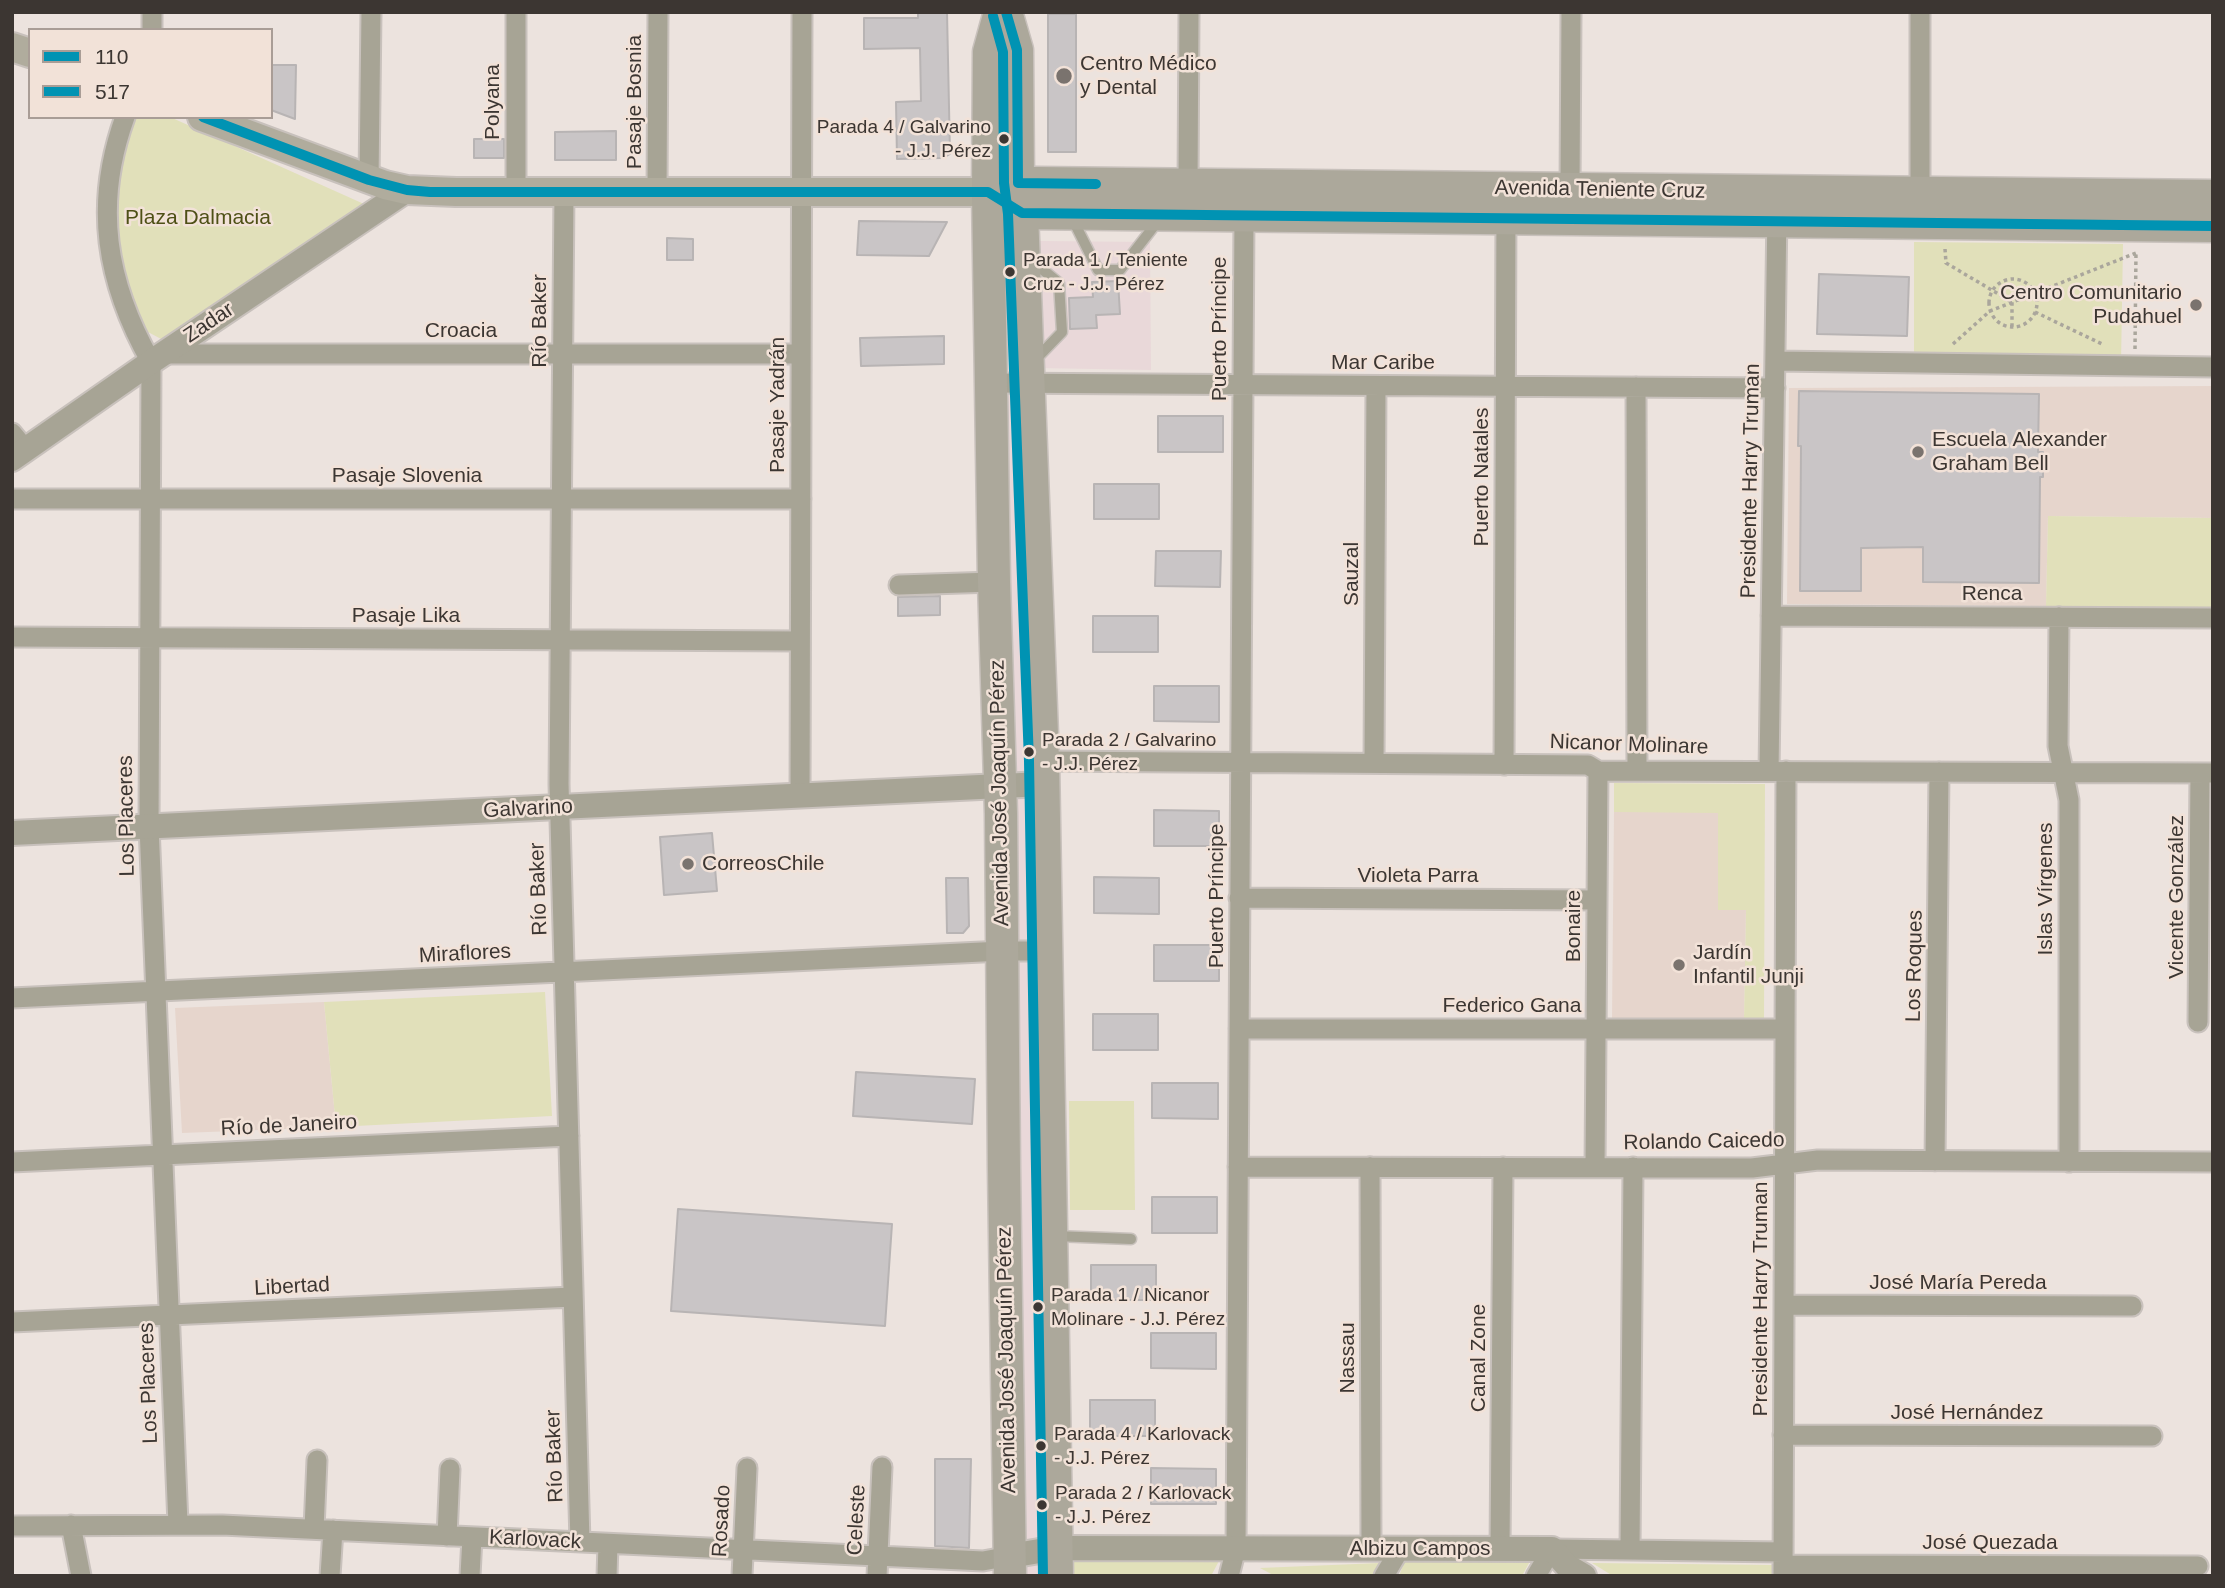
<!DOCTYPE html>
<html>
<head>
<meta charset="utf-8">
<style>
	body { margin:0 }
	#map { position:relative; width:2225px; height:1588px; overflow:hidden; background:#ece3de; font-family:Arial,sans-serif }
	canvas { display:block }
	.frame { position:absolute; inset:0; border:14px solid #3c3632; pointer-events:none }
	.legend { position:absolute; left:28px; top:28px; width:245px; height:91px; box-sizing:border-box; background:#f2e2d8; border:2px solid #a99d96; margin:0; padding:9px 12px; list-style:none; font-size:21px; color:#3c3632 }
	.legend li { display:flex; align-items:center; gap:14px; height:35px }
	.legend b { width:35px; border:2px solid #a99d96 }
</style>
</head>
<body>
<div id="map">
<canvas width="2225" height="1588"></canvas>
<div class="frame"></div>
<ul class="legend">
<li><b style="height:9px;background:#0093b3"></b>110</li>
<li><b style="height:9px;background:#0093b3"></b>517</li>
</ul>
</div>
<script>
const ctx = document.querySelector('canvas').getContext('2d');
ctx.lineJoin = 'round';
function fillPath(path, color) { ctx.fillStyle = color; ctx.fill(path, 'evenodd'); }
function strokePath(path, color, width, dash) { ctx.strokeStyle = color; ctx.lineWidth = width; ctx.lineCap = dash ? 'butt' : 'round'; ctx.setLineDash(dash || []); ctx.stroke(path); }
function write(font, color, halo, rows, align = 'center') {
  ctx.font = font + ' Arial,sans-serif'; ctx.lineWidth = 5; ctx.setLineDash([]); ctx.textBaseline = 'middle'; ctx.strokeStyle = halo; ctx.fillStyle = color; for (const [text, x, y, turn = 0] of rows) {
    ctx.save(); ctx.translate(x, y); ctx.rotate((+turn || 0) * Math.PI / 180); ctx.textAlign = isNaN(turn) ? turn : align; if (halo) ctx.strokeText(text, 0, 0); ctx.fillText(text, 0, 0); ctx.restore();
  }
}
const commercial = new Path2D(`
	M 1040,241 L 1150,242 L 1151,370 L 1038,368 Z
	M 1040,392 L 1065,1576 L 1020,1576 L 998,393 Z`);
const built = new Path2D(`
	M 2213,386 L 2213,518 L 2048,516 L 2046,606 L 1787,604 L 1789,388 Z
	M 1614,812 L 1718,812 L 1718,909 L 1746,910 L 1744,1019 L 1612,1020 Z
	M 324,1002 L 336,1127 L 182,1133 L 175,1008 Z`);
const green = new Path2D(`
	M 137,117 L 170,117 L 364,204 L 163,340 L 148,332 L 128,292 L 120,264 L 116,210 L 117,185 L 129,128 Z
	M 1914,242 L 2123,244 L 2121,364 L 1914,361 Z
	M 2048,516 L 2213,518 L 2213,611 L 2046,606 Z
	M 1614,783 L 1765,784 L 1764,1020 L 1744,1019 L 1746,910 L 1718,910 L 1718,813 L 1614,812 Z
	M 545,992 L 552,1116 L 336,1127 L 324,1002 Z
	M 1069,1101 L 1134,1101 L 1135,1210 L 1070,1210 Z
	M 1220,1559 L 1211,1576 L 1070,1576 L 1069,1562 Z
	M 1405,1560 L 1529,1563 L 1522,1576 L 1399,1576 Z
	M 1380,1563 L 1373,1576 L 1275,1576 L 1260,1568 Z
	M 1592,1563 L 1773,1565 L 1772,1576 L 1613,1576 Z`);
const building = new Path2D(`
	M 918,12 L 947,12 L 950,154 L 943,158 L 897,159 L 896,102 L 921,101 L 920,48 L 864,49 L 864,18 L 918,18 Z
	M 1048,14 L 1076,14 L 1076,152 L 1048,152 Z
	M 271,65 L 296,65 L 295,119 L 271,110 Z
	M 616,131 L 616,160 L 555,160 L 555,132 Z
	M 474,139 L 504,139 L 504,158 L 474,158 Z
	M 859,221 L 947,222 L 929,256 L 857,255 Z
	M 667,238 L 693,239 L 693,260 L 667,260 Z
	M 1819,274 L 1909,277 L 1907,336 L 1817,334 Z
	M 1118,281 L 1120,314 L 1096,315 L 1097,328 L 1070,329 L 1069,298 L 1093,297 L 1092,282 Z
	M 944,336 L 944,364 L 861,366 L 860,338 Z
	M 1799,391 L 2039,394 L 2038,452 L 2043,452 L 2043,477 L 2040,477 L 2039,583 L 1923,582 L 1923,547 L 1861,548 L 1861,591 L 1800,591 L 1801,446 L 1798,446 Z
	M 1158,416 L 1223,416 L 1223,452 L 1158,452 Z
	M 1094,484 L 1159,484 L 1159,519 L 1094,519 Z
	M 1156,551 L 1221,551 L 1220,587 L 1155,586 Z
	M 940,596 L 940,615 L 898,616 L 898,597 Z
	M 1093,616 L 1158,616 L 1158,652 L 1093,652 Z
	M 1154,686 L 1219,686 L 1219,722 L 1154,721 Z
	M 1154,810 L 1219,811 L 1219,846 L 1154,846 Z
	M 712,833 L 717,891 L 664,895 L 660,837 Z
	M 1094,877 L 1159,878 L 1159,914 L 1094,913 Z
	M 946,878 L 968,878 L 969,926 L 963,933 L 947,933 Z
	M 1154,945 L 1219,945 L 1219,981 L 1154,981 Z
	M 1093,1014 L 1158,1014 L 1158,1050 L 1093,1050 Z
	M 856,1072 L 975,1079 L 972,1124 L 853,1116 Z
	M 1152,1083 L 1218,1083 L 1218,1119 L 1152,1118 Z
	M 1152,1197 L 1217,1197 L 1217,1233 L 1152,1233 Z
	M 678,1209 L 892,1224 L 885,1326 L 671,1311 Z
	M 1091,1265 L 1156,1265 L 1156,1300 L 1091,1300 Z
	M 1151,1333 L 1216,1333 L 1216,1369 L 1151,1368 Z
	M 1090,1400 L 1155,1400 L 1155,1436 L 1090,1436 Z
	M 935,1459 L 971,1459 L 969,1548 L 935,1546 Z
	M 1151,1468 L 1216,1469 L 1216,1504 L 1151,1504 Z`);
const path = new Path2D(`
	M 1945,249 L 1946,263 L 2012,302 L 2012,327
	M1989 303a24 24 0 1 1 48 0a24 24 0 1 1-48 0Z
	M 2035,312 L 2102,344
	M 1953,344 L 1990,311 L 2136,253
	M 2135,349 L 2136,251`);
const service = new Path2D(`
	M 1073,220 L 1098,270 L 1120,270 L 1158,221
	M 1032,261 L 1059,283 L 1062,332 L 1036,359
	M 1055,1236 L 1131,1239`);
const minor = new Path2D(`
	M 516,12 L 516,192
	M 152,30 L 152,12
	M 125,117 C 93,205 106,282 151,362 L 149,826 L 178,1524
	M 369,180 L 371,12
	M 1570,189 L 1571,12
	M 1183,191 L 1188,185 L 1189,12
	M 564,192 L 559,784 L 580,1542
	M 657,192 L 658,12
	M 1920,193 L 1920,12
	M 163,354 L 801,354
	M 1775,361 L 2213,367
	M 991,383 L 1775,388
	M 1636,387 L 1637,771
	M 12,433 L 26,450
	M 12,499 L 801,499
	M 899,585 L 994,582
	M 1771,616 L 2213,618
	M 2059,617 L 2058,746 L 2069,800 L 2069,1162
	M 12,637 L 800,641
	M 1043,761 L 1588,765 L 1598,771 L 2213,773
	M 1374,763 L 1376,386
	M 1504,765 L 1506,209
	M 1769,771 L 1777,210
	M 800,797 L 802,12
	M 1239,898 L 1597,900
	M 12,998 L 1003,951 L 1046,951
	M 2198,1022 L 2200,773
	M 1239,1029 L 1785,1029
	M 1935,1161 L 1939,772
	M 12,1162 L 569,1136
	M 1238,1167 L 1752,1168 L 1818,1160 L 2213,1162
	M 1370,1167 L 1371,1549
	M 1595,1167 L 1598,771
	M 1784,1305 L 2132,1306
	M 12,1322 L 573,1297
	M 1783,1435 L 2152,1436
	M 71,1525 L 81,1576
	M 12,1526 L 222,1525 L 983,1561 L 1010,1556
	M 314,1529 L 317,1460
	M 447,1536 L 450,1469
	M 1500,1549 L 1503,1167
	M 1630,1550 L 1633,1167
	M 1783,1565 L 2198,1566
	M 330,1576 L 333,1530
	M 470,1576 L 472,1537
	M 607,1576 L 608,1544
	M 742,1576 L 747,1468
	M 877,1576 L 882,1467
	M 1229,1576 L 1236,1548 L 1244,215
	M 1384,1576 L 1400,1549
	M 1536,1576 L 1552,1549 L 1783,1552
	M 1783,1576 L 1786,771`);
const tertiary = new Path2D(`
	M 12,459 L 151,362 L 407,190
	M 12,833 L 1043,784
	M 1010,1556 L 1057,1548 L 1552,1549 L 1567,1566 L 1584,1576`);
const secondary = new Path2D(`
	M 12,47 L 30,53
	M 202,117 L 385,185 L 407,190 L 456,192 L 988,192`);
const primary = new Path2D(`
	M 1000,12 L 989,52 L 988,192 L 994,582 L 1001,814 L 1004,1168 L 1010,1576
	M 1006,12 L 1017,50 L 1018,183 L 1022,213 L 1043,761 L 1057,1576
	M 999,189 L 1018,183 L 1037,183 L 2213,196
	M 1004,202 L 1022,213 L 2213,226`);
const bus1 = new Path2D(`
	M 1006,12 L 1017,50 L 1018,183 L 1096,184
	M 203,117 L 369,180 L 407,190 L 430,192 L 988,192 L 1022,213 L 2213,226`);
const bus2 = new Path2D(`
	M 993,16 L 1003,52 L 1004,183 L 1008,214 L 1029,761 L 1043,1576`);
const markers = [
	[1064,76,9,"#7a736e"],
	[1004,139,6,"#3c3632"],
	[1010,272,6,"#3c3632"],
	[2196,305,7,"#7a736e"],
	[1918,452,7,"#7a736e"],
	[1029,752,6,"#3c3632"],
	[688,864,7,"#7a736e"],
	[1679,965,7,"#7a736e"],
	[1038,1307,6,"#3c3632"],
	[1041,1446,6,"#3c3632"],
	[1042,1505,6,"#3c3632"]
];
const busNames = [
	["Parada 4 / Galvarino",991,128,"right"],
	["- J.J. Pérez",991,152,"right"],
	["Parada 1 / Teniente",1023,261],
	["Cruz - J.J. Pérez",1023,285],
	["Parada 2 / Galvarino",1042,741],
	["- J.J. Pérez",1042,765],
	["Parada 1 / Nicanor",1051,1296],
	["Molinare - J.J. Pérez",1051,1320],
	["Parada 4 / Karlovack",1054,1435],
	["- J.J. Pérez",1054,1459],
	["Parada 2 / Karlovack",1055,1494],
	["- J.J. Pérez",1055,1518]
];
const poiNames = [
	["Centro Médico",1080,64],
	["y Dental",1080,88],
	["Centro Comunitario",2182,293,"right"],
	["Pudahuel",2182,317,"right"],
	["Escuela Alexander",1932,440],
	["Graham Bell",1932,464],
	["CorreosChile",702,864],
	["Jardín",1693,953],
	["Infantil Junji",1693,977]
];
const streetNames = [
	["Polyana",493,102,-90],
	["Pasaje Bosnia",635,102,-90],
	["Avenida Teniente Cruz",1600,190,1],
	["Río Baker",540,321,-90],
	["Zadar",209,323,-34],
	["Puerto Príncipe",1220,329,-90],
	["Croacia",461,331],
	["Mar Caribe",1383,363],
	["Pasaje Yadrán",778,405,-90],
	["Pasaje Slovenia",407,476],
	["Puerto Natales",1482,477,-90],
	["Presidente Harry Truman",1751,481,-89],
	["Sauzal",1352,574,-90],
	["Renca",1992,594],
	["Pasaje Lika",406,616],
	["Nicanor Molinare",1629,745,2],
	["Avenida José Joaquín Pérez",1000,793,-91],
	["Galvarino",528,809,-3],
	["Los Placeres",127,816,-91],
	["Violeta Parra",1418,876],
	["Río Baker",539,889,-92],
	["Islas Vírgenes",2046,889,-90],
	["Puerto Príncipe",1217,896,-90],
	["Vicente González",2177,897,-90],
	["Bonaire",1574,926,-90],
	["Miraflores",465,954,-3],
	["Los Roques",1915,966,-89],
	["Federico Gana",1512,1006],
	["Río de Janeiro",289,1126,-3],
	["Rolando Caicedo",1704,1142,-1],
	["José María Pereda",1958,1283],
	["Libertad",292,1287,-3],
	["Presidente Harry Truman",1761,1299,-90],
	["Nassau",1348,1358,-90],
	["Canal Zone",1479,1358,-90],
	["Avenida José Joaquín Pérez",1007,1360,-91],
	["Los Placeres",149,1383,-92],
	["José Hernández",1967,1413],
	["Río Baker",555,1456,-92],
	["Celeste",857,1520,-87],
	["Rosado",722,1521,-87],
	["Karlovack",535,1540,3],
	["José Quezada",1990,1543],
	["Albizu Campos",1420,1549]
];
const parkNames = [
	["Plaza Dalmacia",198,218]
];
fillPath(commercial, '#e9d8d9');
fillPath(built, '#e6d5cc');
fillPath(green, '#e1e0ba');
fillPath(building, '#c9c5c6');
strokePath(building, '#b8b4b4', 2);
strokePath(service, '#c8c1bc', 13);
strokePath(minor, '#c8c1bc', 23);
strokePath(tertiary, '#c8c1bc', 28);
strokePath(secondary, '#c8c1bc', 32);
strokePath(primary, '#c8c1bc', 35);
strokePath(path, '#aaa69c', 3.5, [3.5, 3.5]);
strokePath(service, '#a7a495', 10);
strokePath(minor, '#a7a495', 19);
strokePath(tertiary, '#a7a495', 24);
strokePath(secondary, '#b0ac9d', 28);
strokePath(primary, '#aca89b', 32);
strokePath(bus1, '#0093b3', 10);
strokePath(bus2, '#0093b3', 10);
for (const [x, y, r, color] of markers) { const dot = new Path2D(); dot.arc(x, y, r, 0, 2 * Math.PI); ctx.fillStyle = color; ctx.fill(dot); strokePath(dot, '#f2e2d8', 2.5); }
write('19px', '#3c3632', '#f2e2d8', busNames, 'left');
write('21px', '#3c3632', '#f2e2d8', poiNames, 'left');
write('21px', '#3c3632', '#f2e2d8', streetNames);
write('21px', '#4e5016', '#f2e2d8', parkNames);
</script>
</body>
</html>
